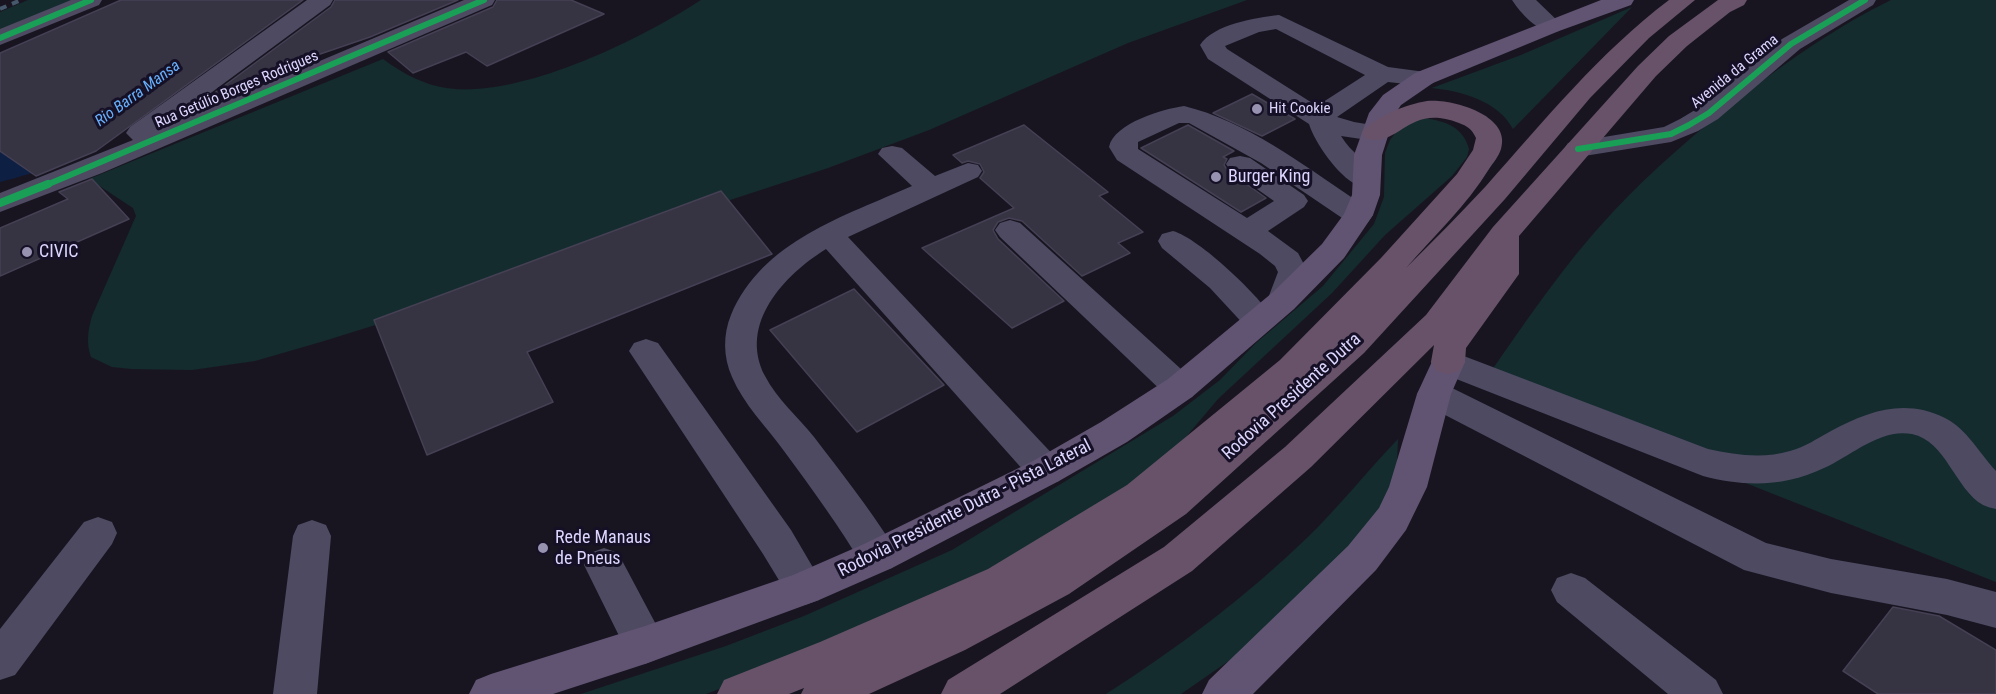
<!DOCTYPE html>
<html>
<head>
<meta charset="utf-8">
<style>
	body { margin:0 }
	canvas { display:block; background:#181521 }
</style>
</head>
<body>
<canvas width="1996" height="694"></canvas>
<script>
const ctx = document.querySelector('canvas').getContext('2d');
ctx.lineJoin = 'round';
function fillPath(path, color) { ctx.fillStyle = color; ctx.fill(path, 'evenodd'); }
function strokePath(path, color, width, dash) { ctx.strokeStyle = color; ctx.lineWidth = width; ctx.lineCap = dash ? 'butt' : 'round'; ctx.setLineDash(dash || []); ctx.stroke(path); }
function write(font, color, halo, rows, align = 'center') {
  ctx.font = font + ' "Roboto Condensed",sans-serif'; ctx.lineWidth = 6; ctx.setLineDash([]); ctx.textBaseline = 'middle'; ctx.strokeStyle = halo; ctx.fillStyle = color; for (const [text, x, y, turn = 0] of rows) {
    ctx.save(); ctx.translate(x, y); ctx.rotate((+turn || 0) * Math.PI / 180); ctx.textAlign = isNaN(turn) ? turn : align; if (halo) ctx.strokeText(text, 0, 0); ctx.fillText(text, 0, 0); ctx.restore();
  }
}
const green = new Path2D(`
	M 28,0 L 78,0 L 0,33 L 0,12 Z
	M 701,0 L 1247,0 L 1128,43 L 929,130 L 828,168 L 629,233 L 513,282 L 324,341 L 255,361 L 192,370 L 132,369 L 112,367 L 91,357 C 86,343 88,331 92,316 L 136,216 L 133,208 L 89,179 L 383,59 C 399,71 417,81 436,86 C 509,105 640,40 701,0 Z
	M 1891,0 L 1996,0 L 1996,582 L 1485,380 C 1525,323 1564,264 1612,213 C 1653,169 1698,131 1745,94 C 1792,58 1838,26 1891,0 Z
	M 1632,7 L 1513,129 C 1498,101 1462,91 1432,88 L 1521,55 Z
	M 1424,118 C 1444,121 1463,126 1469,149 L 1467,157 L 1452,176 L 1385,235 L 1332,293 L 1218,399 L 1185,438 L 1139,479 L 994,567 L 769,670 L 706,694 L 581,694 L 726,646 L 804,616 L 952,550 L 1173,416 L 1220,380 L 1256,343 L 1323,286 L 1374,224 L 1384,197 L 1385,153 L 1390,140 L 1400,127 Z
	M 1398,439 L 1397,462 L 1393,483 L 1375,521 L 1233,658 L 1181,694 L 1106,694 C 1178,648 1247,596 1308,537 C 1340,506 1367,471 1398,439 Z`);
const river = new Path2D(`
	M 91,113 L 108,118 L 115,128 C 97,155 32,174 0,182 L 0,150 L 46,133 L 74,118 Z`);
const building = new Path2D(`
	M 121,0 L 303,0 L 96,151 L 36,176 L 0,151 L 0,53 Z
	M 335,0 L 458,0 L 370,37 L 282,67 L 289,72 L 205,107 L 201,103 L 331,7 Z
	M 497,0 L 571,0 L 604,14 L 487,66 L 466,52 L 413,73 L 388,52 L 493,7 Z
	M 1252,94 L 1295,119 L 1262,136 L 1213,113 Z
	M 1024,125 L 1108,192 L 1099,196 L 1143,232 L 1118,243 L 1130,253 L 1082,276 L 1022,221 L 1009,218 L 998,222 L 993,230 L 998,239 L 1064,301 L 1012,328 L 922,248 L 1014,208 L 980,178 L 984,172 L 980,164 L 968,161 L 962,163 L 953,155 Z
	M 1188,125 L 1234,151 L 1223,157 L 1227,159 L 1224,165 L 1228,171 L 1266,198 L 1241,212 L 1141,148 Z
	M 92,179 L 129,219 L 0,276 L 0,228 L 68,199 L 59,192 Z
	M 721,191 L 772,254 L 527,352 L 553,402 L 427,455 L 374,320 Z
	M 854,289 L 944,385 L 857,432 L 770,330 Z
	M 1893,607 L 1939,616 L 1996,650 L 1996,694 L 1878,694 L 1843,671 Z`);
const minor = new Path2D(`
	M 71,0 L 102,0 L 99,5 L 0,45 L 0,29 Z
	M 307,0 L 333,0 L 330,5 L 166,126 L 464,0 L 495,0 L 492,5 L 102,173 L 0,212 L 0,193 L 133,140 L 126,133 L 130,127 Z
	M 1512,0 L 1536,0 L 1563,26 L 1559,31 C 1541,36 1522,15 1512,0 Z
	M 1849,0 L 1876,0 L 1873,5 L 1800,49 L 1718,119 L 1698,131 L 1671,142 L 1578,157 L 1568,155 L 1564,149 L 1568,143 L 1664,127 L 1680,119 L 1700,107 L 1782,39 Z
	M 1279,15 L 1388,67 L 1433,73 L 1437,78 L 1433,83 L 1424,86 L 1388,82 L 1337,117 L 1354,122 L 1384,127 L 1388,133 L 1384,139 L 1375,141 L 1341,136 C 1351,153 1369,163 1380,179 L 1376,185 C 1369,187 1364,189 1357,185 C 1338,176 1315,143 1309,124 L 1208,59 L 1200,45 C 1214,24 1255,18 1279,15 ZM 1276,29 L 1365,75 L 1317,106 L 1227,49 L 1225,46 L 1259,32 Z
	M 1184,106 C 1246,121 1302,164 1354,199 L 1368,208 L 1373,215 L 1368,222 L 1358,224 L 1348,222 L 1261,163 L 1189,123 L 1179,123 L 1138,142 L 1138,149 L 1247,218 L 1274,201 L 1230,170 L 1226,164 L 1230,158 L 1240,156 L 1250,158 L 1304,195 L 1308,201 L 1304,207 L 1268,231 L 1298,253 L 1308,272 L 1294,309 L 1283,312 L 1272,309 L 1267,301 L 1278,272 L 1275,266 L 1260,254 L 1117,160 L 1109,147 C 1114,123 1163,109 1184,106 Z
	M 892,146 L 902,148 L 935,176 L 968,163 L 978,165 L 982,171 L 978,177 L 848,237 L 1059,461 L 1064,471 L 1059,481 L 1046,486 L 1033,481 L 826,249 C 784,275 738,324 765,376 C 777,399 798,417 814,437 C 841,472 868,507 892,544 L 898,556 L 892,568 L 878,573 L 864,568 C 840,527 812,489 784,451 C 766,426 744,405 732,377 C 723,357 723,334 731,315 C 762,241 845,216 912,186 L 878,154 L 882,148 Z
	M 1010,220 L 1020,223 L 1192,379 L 1197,388 L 1192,397 L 1180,401 L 1168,397 L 1000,237 L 995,230 L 1000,223 Z
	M 1173,231 C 1199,238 1261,297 1275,321 L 1270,329 L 1259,332 L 1248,329 L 1210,288 L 1162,248 L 1158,241 L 1162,234 Z
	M 646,339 L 658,343 L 791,530 L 825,588 L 819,600 L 805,605 L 791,600 L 763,554 L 629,351 L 634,343 Z
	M 1448,350 L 1708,449 C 1735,455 1763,459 1790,451 C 1805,447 1818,438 1831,431 C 1868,411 1905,398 1945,418 C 1967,429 1980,454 1996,471 L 1996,509 C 1992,508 1987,507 1983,505 C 1955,489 1946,441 1912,434 C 1880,428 1851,456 1824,468 C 1784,487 1745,487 1703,476 L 1436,371 L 1431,362 L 1436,353 Z
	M 1434,381 L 1446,385 L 1766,543 L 1831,559 L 1947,579 L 1996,592 L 1996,628 L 1947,615 L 1831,593 L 1744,570 L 1422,403 L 1417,394 L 1422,385 Z
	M 98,517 L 112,522 L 117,533 L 112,544 L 15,675 L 0,680 L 0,629 L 84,522 Z
	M 312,520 L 326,525 L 331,536 L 317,694 L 273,694 L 293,536 L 298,525 Z
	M 604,548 L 618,553 L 660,632 L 666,645 L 660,658 L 645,664 L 630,658 L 584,565 L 590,553 Z
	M 1571,573 L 1585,578 L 1716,680 L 1723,694 L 1668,694 L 1557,602 L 1551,590 L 1557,578 Z`);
const major = new Path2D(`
	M 1601,0 L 1634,0 L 1631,5 L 1559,31 L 1433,83 L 1401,105 L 1395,114 L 1382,155 L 1380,195 L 1373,215 L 1344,258 L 1294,309 L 1192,397 L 1127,442 L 1059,481 L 892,568 L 819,600 L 645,664 L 553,694 L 469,694 L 476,680 L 491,674 L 645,626 L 793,575 L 864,544 L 1033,461 L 1101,422 L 1168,379 L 1272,293 L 1322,244 L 1344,214 L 1352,195 L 1354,155 L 1369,113 L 1383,95 L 1415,73 Z
	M 1448,350 L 1460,353 L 1465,362 L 1451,394 L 1427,487 L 1406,530 L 1376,570 L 1253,694 L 1202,694 L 1209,680 L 1348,546 L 1379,508 L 1389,487 L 1417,394 L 1436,353 Z`);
const highway = new Path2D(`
	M 1669,0 L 1695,0 L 1649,38 L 1590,98 L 1505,199 L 1364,353 L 1186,514 L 1069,594 L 965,650 L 869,694 L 801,694 L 804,688 L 789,694 L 717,694 L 724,680 L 820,642 L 988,569 L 1127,485 L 1280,360 L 1381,258 L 1457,174 L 1473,150 L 1476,138 C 1472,129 1467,126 1459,123 C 1408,103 1401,147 1366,139 L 1362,133 C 1372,117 1408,104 1427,101 C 1451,98 1512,115 1501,149 C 1499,156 1493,163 1489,169 C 1467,205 1434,236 1406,268 C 1433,241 1460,214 1486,186 C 1545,120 1599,53 1669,0 Z
	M 1718,0 L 1747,0 L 1744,5 L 1730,12 L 1687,46 L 1656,76 L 1519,236 L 1519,274 L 1466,348 L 1465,362 L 1460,371 L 1448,374 L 1436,371 L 1431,362 L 1434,345 L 1311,467 L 1192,571 L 1000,694 L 941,694 L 948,680 L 1164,547 L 1285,447 L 1426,315 L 1493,227 L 1638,66 L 1669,36 Z`);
const rail = new Path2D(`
	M 0,9 L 21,0`);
const cyclewayFar1 = new Path2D(`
	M 0,38 L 91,0
	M 1578,149 L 1671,134 L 1689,125 L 1709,113 L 1791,44 L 1865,0
	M 44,186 L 484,0`);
const cycleway = new Path2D(`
	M 0,203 L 48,184`);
const markers = [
	[1257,109,6,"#9892b1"],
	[1216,177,6,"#9892b1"],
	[27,252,6,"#9892b1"],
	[543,548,6,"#9892b1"]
];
const farStreetnames = [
	["Avenida da Grama",1735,72,-39],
	["Rua Getúlio Borges Rodrigues",237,90,-23]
];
const farPoinames = [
	["Hit Cookie",1269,109]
];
const farWaternames = [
	["Rio Barra Mansa",138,94,-36]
];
const poiNames = [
	["Burger King",1228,177],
	["CIVIC",39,252],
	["Rede Manaus",555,538],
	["de Pneus",555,559]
];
const streetNames = [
	["Rodovia Presidente Dutra",1292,397,-42],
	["Rodovia Presidente Dutra - Pista Lateral",965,509,-27]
];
fillPath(green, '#142c2e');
fillPath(river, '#0e1f44');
fillPath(building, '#363343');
strokePath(building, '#454054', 1.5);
fillPath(minor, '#4d4a62');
fillPath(major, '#615473');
fillPath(highway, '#685269');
strokePath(rail, '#46586b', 4, [7, 6]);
strokePath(cyclewayFar1, '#1a9f57', 6);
strokePath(cycleway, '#1a9f57', 8);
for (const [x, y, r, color] of markers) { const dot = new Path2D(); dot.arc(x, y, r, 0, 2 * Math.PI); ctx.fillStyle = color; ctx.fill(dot); strokePath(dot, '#151026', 2); }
write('15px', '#ddd6fe', '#151026', farStreetnames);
write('15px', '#ddd6fe', '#151026', farPoinames, 'left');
write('italic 16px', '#67affc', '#151026', farWaternames);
write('18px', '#ddd6fe', '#151026', poiNames, 'left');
write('18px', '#ddd6fe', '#151026', streetNames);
</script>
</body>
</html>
